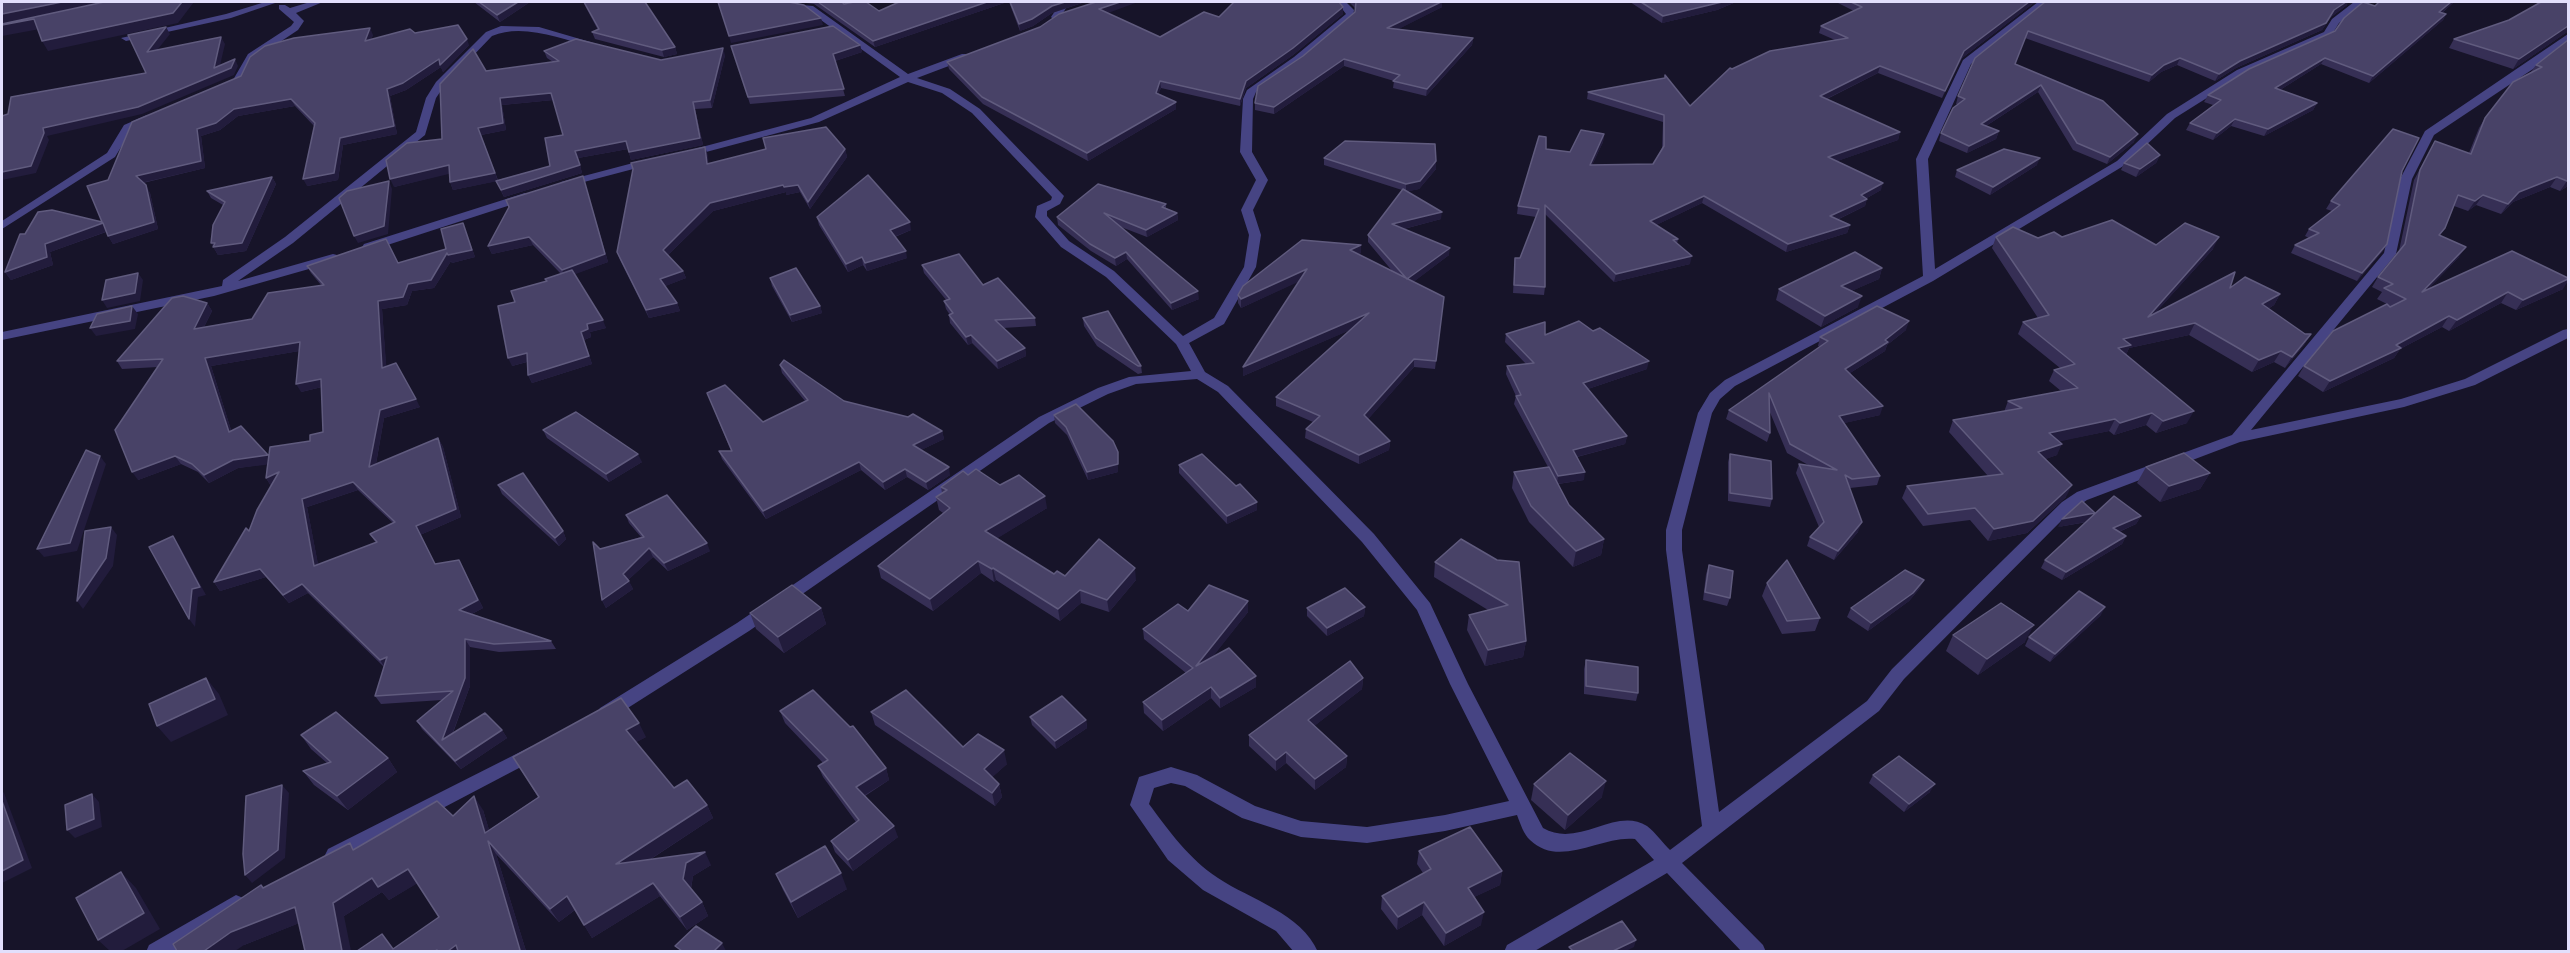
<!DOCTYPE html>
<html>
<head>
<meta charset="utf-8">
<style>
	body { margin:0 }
	#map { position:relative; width:2570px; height:953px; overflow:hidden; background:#171429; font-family:Lato,sans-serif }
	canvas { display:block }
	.frame { position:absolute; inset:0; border:3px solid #e2dffc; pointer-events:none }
</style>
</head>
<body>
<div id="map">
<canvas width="2570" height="953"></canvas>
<div class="frame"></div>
</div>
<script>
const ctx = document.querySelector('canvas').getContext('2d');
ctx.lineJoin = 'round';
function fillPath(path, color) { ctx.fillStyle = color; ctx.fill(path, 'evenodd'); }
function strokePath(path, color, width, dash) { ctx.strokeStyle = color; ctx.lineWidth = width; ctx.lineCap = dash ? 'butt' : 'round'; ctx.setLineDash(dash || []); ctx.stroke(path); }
const minor = new Path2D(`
	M 265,2 L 278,2 L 231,18 L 126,41 L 121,38 L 226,14 Z
	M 310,2 L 323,2 L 296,13 L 304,21 L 298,30 L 256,58 L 242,82 L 234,82 L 233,80 L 248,54 L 291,26 L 294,22 L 279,9 L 279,5 L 285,5 L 290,8 Z
	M 769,2 L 813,6 L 908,74 L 962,54 L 970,54 L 970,58 L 917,78 L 950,89 L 980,109 L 1064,196 L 1060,204 L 1047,211 L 1047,216 L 1069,241 L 1114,271 L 1183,336 L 1214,318 L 1244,267 L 1249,235 L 1241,210 L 1256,180 L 1240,152 L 1243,99 L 1247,90 L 1294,57 L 1346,14 L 1337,2 L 1346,2 L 1354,10 L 1353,17 L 1302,61 L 1256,92 L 1253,99 L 1252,152 L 1268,180 L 1253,210 L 1261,235 L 1256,267 L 1224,324 L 1189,343 L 1205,372 L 1228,386 L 1374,534 L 1430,603 L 1468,684 L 1543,828 C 1579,849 1615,806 1647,826 C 1655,832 1663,843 1670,850 L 1702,826 L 1666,550 L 1666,530 L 1698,413 L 1710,393 L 1725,380 L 1923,276 L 1916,159 L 1963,60 L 2038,2 L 2048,2 L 1971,64 L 1928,159 L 1935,269 L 2117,161 L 2167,114 L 2237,70 L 2324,32 L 2332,19 L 2354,2 L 2364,2 L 2339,23 L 2331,36 L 2245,74 L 2175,118 L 2125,165 L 1933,281 L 1735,386 L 1720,399 L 1712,413 L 1682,530 L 1682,550 L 1719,812 L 1867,701 L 1892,669 L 2062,502 L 2077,492 L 2232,435 L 2384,253 L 2400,179 L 2425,131 L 2568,34 L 2568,42 L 2551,57 L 2434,135 L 2412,179 L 2396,254 L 2251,430 L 2401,399 L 2465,379 L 2563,330 L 2568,329 L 2568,338 L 2475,385 L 2404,407 L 2240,442 L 2087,500 L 2072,510 L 1904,679 L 1879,711 L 1682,863 L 1763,945 L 1766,952 L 1742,952 L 1667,873 L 1533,952 L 1504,952 L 1507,945 L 1654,860 L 1635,839 C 1601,835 1560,869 1530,840 C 1524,835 1520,823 1517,815 L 1445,831 L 1367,843 L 1301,837 L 1242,818 L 1185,786 L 1171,783 L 1154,788 L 1149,804 C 1169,831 1189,859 1218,878 C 1251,900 1301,913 1318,952 L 1294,952 L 1276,931 L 1203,890 L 1168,860 L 1130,805 L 1139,777 L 1171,767 L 1197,775 L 1255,806 L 1301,821 L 1367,827 L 1445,815 L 1509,801 L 1450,684 L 1417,610 L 1362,542 L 1218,392 L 1197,379 L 1136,384 L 1108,394 L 1049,423 L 749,631 L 612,718 L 606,720 L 600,718 L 597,713 L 600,708 L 737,623 L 1039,417 L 1098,388 L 1129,377 L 1191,371 L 1176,344 L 1106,277 L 1061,247 L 1035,217 L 1037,206 L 1051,200 L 1052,197 L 972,113 L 942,93 L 908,82 L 819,122 L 691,156 L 683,156 L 683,152 L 811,118 L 900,77 L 807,10 L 773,5 Z
	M 1061,2 L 1070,2 L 1059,19 L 1053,19 L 1051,17 Z
	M 501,26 L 539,27 L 597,44 L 592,47 C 561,39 523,23 492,36 L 444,86 L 436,98 L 425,135 L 293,243 L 238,281 L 333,254 L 337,255 L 337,261 L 214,296 L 2,340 L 2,332 L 222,286 L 223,280 L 285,237 L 416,132 L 426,98 L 436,82 L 486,32 Z
	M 147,115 L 151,116 L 151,120 L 132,129 L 115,157 L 2,229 L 2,221 L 107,153 L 124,125 Z
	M 652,158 L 656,159 L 656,163 L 565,187 L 559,184 L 561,182 Z
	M 525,193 L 531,197 L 529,199 L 372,250 L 364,250 L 362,247 L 364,244 Z
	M 532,746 L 538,748 L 541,753 L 538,758 L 342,861 L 335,863 L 328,861 L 325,855 L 328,849 Z
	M 236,895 L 243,898 L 246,904 L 243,910 L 175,952 L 146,952 L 149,945 Z`);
const wall = new Path2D(`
	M 474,2 L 530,2 L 500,22 Z
	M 583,2 L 645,2 L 675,47 L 677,54 L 664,57 L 595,39 L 592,32 L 598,30 Z
	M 798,2 L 842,2 L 844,4 L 879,11 L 899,2 L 1007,2 L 875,47 L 814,4 Z
	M 1009,2 L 1085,2 L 1052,13 L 1033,26 L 1020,31 Z
	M 1349,2 L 1442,2 L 1442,7 L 1398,29 L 1473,38 L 1472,45 L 1426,96 L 1393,88 L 1394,81 L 1344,66 L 1274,114 L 1255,110 L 1255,103 L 1303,56 L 1355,12 L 1355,8 Z
	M 1630,2 L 1736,2 L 1717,10 L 1662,23 Z
	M 1836,2 L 2035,2 L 1962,58 L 1942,98 L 1878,73 L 1827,99 L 1900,132 L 1898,140 L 1837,161 L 1881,190 L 1867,198 L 1865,206 L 1837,220 L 1850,225 L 1847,233 L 1786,252 L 1702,203 L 1656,225 L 1678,239 L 1677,244 L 1690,264 L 1614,282 L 1545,214 L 1545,287 L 1544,295 L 1513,293 L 1515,258 L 1520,258 L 1536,217 L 1517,214 L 1518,206 L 1546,149 L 1570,152 L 1604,134 L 1603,142 L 1592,165 L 1653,164 L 1662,148 L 1663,122 L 1587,99 L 1588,92 L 1690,106 L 1732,69 L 1835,40 L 1819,33 L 1821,26 L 1854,11 Z
	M 2045,2 L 2347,5 L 2331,17 L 2322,30 L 2236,68 L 2215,81 L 2177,65 L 2161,72 L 2149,82 L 2025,38 L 2015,64 L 2134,142 L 2107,164 L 2073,150 L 2038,92 L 1986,126 L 1999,131 L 1996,139 L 1967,153 L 1939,141 L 1941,133 L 1958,104 L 1956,104 L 1958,96 Z
	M 2379,2 L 2454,2 L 2442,13 L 2446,14 L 2443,20 L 2369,83 L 2321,64 L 2280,90 L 2317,103 L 2313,110 L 2264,136 L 2231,126 L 2213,140 L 2186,130 L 2190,123 L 2213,105 L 2204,102 L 2208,95 L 2335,31 L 2375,6 Z
	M 2568,2 L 2568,33 L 2567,32 L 2513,69 L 2449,48 L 2454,39 Z
	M 1343,7 L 1343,14 L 1293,55 L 1246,88 L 1240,106 L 1161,88 L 1158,94 L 1176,109 L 1088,161 L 983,104 L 949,69 L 947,62 L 1040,27 L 1108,13 L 1160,37 L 1219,17 Z
	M 415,33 L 469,45 L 443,72 L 441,67 L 406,90 L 390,96 L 397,134 L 343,145 L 338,180 L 307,186 L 314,126 L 295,106 L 238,116 L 220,130 L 201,136 L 205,168 L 143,183 L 150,193 L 158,229 L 113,244 L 106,232 L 50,252 L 53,265 L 11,280 L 5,272 L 25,234 L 102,222 L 108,180 L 373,35 L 371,39 Z
	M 2568,40 L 2568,186 L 2560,191 L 2550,187 L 2513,202 L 2501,214 L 2476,205 L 2468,211 L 2454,206 L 2445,228 L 2440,235 L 2459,257 L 2428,289 L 2563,289 L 2516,310 L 2501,303 L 2449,331 L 2442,327 L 2400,349 L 2394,358 L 2323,392 L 2298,376 L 2304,366 L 2387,304 L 2377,299 L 2382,292 L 2372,287 L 2378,277 L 2399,251 L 2414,180 L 2435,141 L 2469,153 L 2479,128 L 2485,118 L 2530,73 L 2536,65 Z
	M 860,45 L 862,52 L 835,61 L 845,96 L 750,104 L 731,46 Z
	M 544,51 L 661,60 L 725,55 L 712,108 L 695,109 L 703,145 L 631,160 L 628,149 L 578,158 L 582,173 L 504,197 L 496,181 L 453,190 L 450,182 L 450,173 L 394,187 L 442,139 L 486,71 L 553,62 L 547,58 ZM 553,100 L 563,135 L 550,166 L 498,180 L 481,135 L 506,130 L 502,105 Z
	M 763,138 L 845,149 L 847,157 L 810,209 L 800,192 L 786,195 L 786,192 L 713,211 L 668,255 L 683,271 L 686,278 L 665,286 L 677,303 L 680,311 L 649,318 L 620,260 L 617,252 L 708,155 L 708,164 L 766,149 Z
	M 2160,155 L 2156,163 L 2136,177 L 2121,170 L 2124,163 Z
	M 1324,158 L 1436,161 L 1436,169 L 1419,189 L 1408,191 L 1441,219 L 1404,229 L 1449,255 L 1413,282 L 1444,297 L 1435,369 L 1414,367 L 1368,419 L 1390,441 L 1389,450 L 1359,464 L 1305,438 L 1306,429 L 1313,422 L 1276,406 L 1276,397 L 1352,329 L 1243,376 L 1243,367 L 1299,281 L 1241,308 L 1238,303 L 1238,295 L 1361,245 L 1361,253 L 1358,254 L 1393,272 L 1368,242 L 1368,235 L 1402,190 L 1324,165 Z
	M 2037,165 L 1990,195 L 1955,177 L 1957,170 Z
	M 2402,171 L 2387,244 L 2382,252 L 2357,281 L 2291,253 L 2295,245 L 2309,238 L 2305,236 L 2309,229 L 2332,211 L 2326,209 L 2331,201 Z
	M 272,177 L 276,184 L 246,251 L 218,255 L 211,243 L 223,205 L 211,198 L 207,191 Z
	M 585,183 L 608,262 L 574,274 L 606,328 L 590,332 L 591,337 L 584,340 L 592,364 L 532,383 L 528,375 L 527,362 L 512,366 L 515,302 L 561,274 L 533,245 L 492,254 L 488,246 L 509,207 L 506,200 Z
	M 1166,204 L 1166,208 L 1177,213 L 1178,220 L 1147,237 L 1121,227 L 1199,299 L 1172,310 L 1127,259 L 1116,266 L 1091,251 L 1058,225 L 1057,217 Z
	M 817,217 L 911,230 L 895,237 L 907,258 L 867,271 L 863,265 L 848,272 L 819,225 Z
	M 463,223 L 475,257 L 452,263 L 451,261 L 434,288 L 412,291 L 407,305 L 382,309 L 386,367 L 420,407 L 384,418 L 376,464 L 438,438 L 443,447 L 461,517 L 420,535 L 435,564 L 463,568 L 483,608 L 472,614 L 551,641 L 556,649 L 499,652 L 470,647 L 470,686 L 453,733 L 502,730 L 507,738 L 461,769 L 422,729 L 417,721 L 442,700 L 381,704 L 375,696 L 384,667 L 308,593 L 289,603 L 266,577 L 220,591 L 214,582 L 249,531 L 271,486 L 266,478 L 267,464 L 238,468 L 209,483 L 198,472 L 181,464 L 138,480 L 158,367 L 122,369 L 117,361 L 207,303 L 212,311 L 204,327 L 252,319 L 321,285 L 311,273 L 307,266 L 398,263 L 446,249 ZM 299,351 L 301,392 L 322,387 L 323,432 L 310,441 L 268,456 L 231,430 L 211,366 ZM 358,490 L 393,523 L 370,534 L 376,543 L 318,565 L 307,507 Z
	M 1996,237 L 2038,238 L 2062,237 L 2156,245 L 2213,249 L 2156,312 L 2230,288 L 2280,294 L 2274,305 L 2268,309 L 2305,334 L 2311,334 L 2304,345 L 2285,368 L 2274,362 L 2252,372 L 2189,335 L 2129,348 L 2126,355 L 2187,423 L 2156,433 L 2146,425 L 2114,435 L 2109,431 L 2059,441 L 2057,455 L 2045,459 L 2066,497 L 2027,533 L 1988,541 L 1970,520 L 1923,526 L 1902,498 L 1907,486 L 1988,476 L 1949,432 L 1953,420 L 2004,412 L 2008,401 L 2061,391 L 2049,381 L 2054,370 L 2060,368 L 2018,334 L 2023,322 L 2038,318 L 1992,248 Z
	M 922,265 L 983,285 L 1035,318 L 1036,326 L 1003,328 L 1025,348 L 1026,356 L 998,369 L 972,343 L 968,345 L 950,323 L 949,315 L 950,315 L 946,309 L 944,301 L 947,301 L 924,273 Z
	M 1882,268 L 1879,279 L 1851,291 L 1858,307 L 1821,327 L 1776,300 L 1779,289 Z
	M 770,278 L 820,306 L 822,313 L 792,322 L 772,286 Z
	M 1083,318 L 1141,366 L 1142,373 L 1138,374 L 1097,346 L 1084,326 Z
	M 1906,330 L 1887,345 L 1885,351 L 1850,373 L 1880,415 L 1844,423 L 1880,476 L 1877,485 L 1850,488 L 1858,532 L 1834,560 L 1807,546 L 1810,537 L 1819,527 L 1796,473 L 1799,464 L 1810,466 L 1787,453 L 1769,410 L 1770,433 L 1767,442 L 1726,419 L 1729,410 L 1820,347 L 1818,346 L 1820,337 Z
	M 1593,331 L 1647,369 L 1588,389 L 1627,436 L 1625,444 L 1577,457 L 1584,480 L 1558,484 L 1569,505 L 1604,539 L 1601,555 L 1573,567 L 1529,522 L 1512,488 L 1514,472 L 1548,467 L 1514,404 L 1516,396 L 1506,374 L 1507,366 L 1526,364 L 1505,342 L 1506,334 L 1545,335 Z
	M 780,365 L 844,401 L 942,431 L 944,439 L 921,450 L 950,475 L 928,490 L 907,477 L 885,490 L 861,470 L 766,519 L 722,459 L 719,451 L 731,451 L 707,393 L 763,422 L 805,401 L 782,373 Z
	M 1054,415 L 1118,460 L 1118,472 L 1088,480 L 1067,435 L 1055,423 Z
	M 543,430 L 642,462 L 609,482 L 547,438 Z
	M 1730,454 L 1772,499 L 1770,507 L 1728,501 L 1728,462 Z
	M 1179,465 L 1236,486 L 1257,502 L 1257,510 L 1227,524 L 1179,473 Z
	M 2146,467 L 2210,473 L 2200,489 L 2160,502 L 2137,483 Z
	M 968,475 L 1000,485 L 1047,508 L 997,538 L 1054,574 L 1065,576 L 1136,580 L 1109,612 L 1081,603 L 1060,621 L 996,580 L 994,582 L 981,573 L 933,611 L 881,578 L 878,566 L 943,513 L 939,510 L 936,497 L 942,493 L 941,487 Z
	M 498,485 L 563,531 L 566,539 L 559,546 L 502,494 Z
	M 626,515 L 710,551 L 668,571 L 653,557 L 628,580 L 633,589 L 606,608 L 602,600 L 600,549 L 641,537 L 629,523 Z
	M 2094,515 L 2141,516 L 2136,524 L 2119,532 L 2126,536 L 2122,544 L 2062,580 L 2041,568 L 2045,560 L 2087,522 L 2058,527 Z
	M 1497,560 L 1526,641 L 1523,657 L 1485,666 L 1467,630 L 1469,615 L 1488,610 L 1434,577 L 1435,562 Z
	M 1709,565 L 1730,598 L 1727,606 L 1703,600 L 1706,574 Z
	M 1767,583 L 1820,618 L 1815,631 L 1782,634 L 1762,596 Z
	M 1920,588 L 1909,601 L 1868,631 L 1847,617 L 1851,608 Z
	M 1365,607 L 1364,616 L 1327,636 L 1307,616 L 1307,608 Z
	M 821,608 L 826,624 L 784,653 L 756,629 L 750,613 Z
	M 1188,611 L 1248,612 L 1212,657 L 1256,676 L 1256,687 L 1220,708 L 1211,698 L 1163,731 L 1144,713 L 1143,702 L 1186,673 L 1144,639 L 1143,629 Z
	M 2101,615 L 2050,662 L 2025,646 L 2029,637 Z
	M 1953,635 L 2025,642 L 1978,675 L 1946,651 Z
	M 1586,660 L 1638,693 L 1636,701 L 1584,694 L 1584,669 Z
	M 1363,678 L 1362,689 L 1314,726 L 1347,756 L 1346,767 L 1315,790 L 1286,763 L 1276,771 L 1249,746 L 1249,735 Z
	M 780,711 L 886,768 L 889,780 L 865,796 L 898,837 L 853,871 L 835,852 L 831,841 L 856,822 L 823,777 L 818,766 L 823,763 L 785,723 Z
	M 871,712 L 1007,764 L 992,777 L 999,784 L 1002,797 L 995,806 L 875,725 Z
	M 1030,717 L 1086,720 L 1087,728 L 1056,749 L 1032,725 Z
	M 301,735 L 388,758 L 397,772 L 348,810 L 314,785 L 303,771 L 327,763 L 311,749 Z
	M 646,737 L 636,742 L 674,788 L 707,805 L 713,818 L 651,859 L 711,865 L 693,876 L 691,889 L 702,902 L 708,916 L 687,930 L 660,896 L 592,938 L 575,910 L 559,922 L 496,854 L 526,951 L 357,951 L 394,949 L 439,917 L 417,883 L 389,900 L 382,892 L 344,916 L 299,923 L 244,945 L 261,885 L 264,888 L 355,849 L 453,816 L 483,810 L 489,830 L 538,797 L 513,757 Z
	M 1873,775 L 1930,792 L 1904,812 L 1869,783 Z
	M 1534,784 L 1602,797 L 1565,830 L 1531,800 Z
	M 1419,851 L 1502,871 L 1500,885 L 1474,897 L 1481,925 L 1444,946 L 1422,915 L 1397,930 L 1381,909 L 1382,896 L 1423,873 L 1417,864 Z
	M 776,874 L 847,889 L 798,918 L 783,890 Z`);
const shadedWall = new Path2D(`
	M 62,2 L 111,2 L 2,25 L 2,14 Z
	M 182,2 L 194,2 L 178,23 L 48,51 L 42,41 Z
	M 518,2 L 530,2 L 500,22 L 497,15 Z
	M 987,2 L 1007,2 L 875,47 L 873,41 Z
	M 1065,2 L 1085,2 L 1052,13 L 1033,26 L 1020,31 L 1019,24 L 1052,6 Z
	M 1120,2 L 1138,2 L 1100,16 L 1099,9 Z
	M 1441,2 L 1442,2 L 1442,7 L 1387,35 L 1387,28 Z
	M 1722,2 L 1736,2 L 1717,10 L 1662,23 L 1663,16 Z
	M 2029,2 L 2035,2 L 1962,58 L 1942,98 L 1945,91 L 1964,51 Z
	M 2346,2 L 2348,2 L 2347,5 L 2331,17 L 2322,30 L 2236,68 L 2215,81 L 2219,74 L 2240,61 L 2334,10 Z
	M 2451,2 L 2454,2 L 2436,18 L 2439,12 Z
	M 1343,7 L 1343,14 L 1293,55 L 1246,88 L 1240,106 L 1240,99 L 1246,81 Z
	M 2446,14 L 2443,20 L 2369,83 L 2373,76 Z
	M 821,18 L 823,25 L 731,43 L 729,36 Z
	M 34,19 L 40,29 L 2,36 L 2,25 Z
	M 2568,26 L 2568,29 L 2567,32 L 2513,69 L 2519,59 Z
	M 166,27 L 170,34 L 150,59 L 147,52 Z
	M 370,28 L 373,35 L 368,48 L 365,41 Z
	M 221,37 L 225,44 L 218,74 L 235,59 L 238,66 L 234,75 L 142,114 L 47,136 L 49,140 L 36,173 L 2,180 L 2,172 L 43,128 L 214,68 Z
	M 1473,38 L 1472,45 L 1426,96 L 1427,89 Z
	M 467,39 L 469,45 L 443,72 L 441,67 L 406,90 L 390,96 L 397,134 L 343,145 L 338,180 L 307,186 L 303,179 L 340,138 L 387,89 Z
	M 860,45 L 862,52 L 835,61 L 833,54 Z
	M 675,47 L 677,54 L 664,57 L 662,50 Z
	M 723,48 L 725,55 L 712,108 L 710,100 Z
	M 2180,58 L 2177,65 L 2161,72 L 2149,82 L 2152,75 L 2164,65 Z
	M 2325,58 L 2321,64 L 2272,95 L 2275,88 Z
	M 1344,59 L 1344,66 L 1274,114 L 1274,107 Z
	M 1880,66 L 1878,73 L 1818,103 L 1820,96 Z
	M 1160,81 L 1161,88 L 1156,100 L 1156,93 Z
	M 2041,85 L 2038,92 L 1978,131 L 1981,124 Z
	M 551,93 L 553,100 L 502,105 L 506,130 L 481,135 L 498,181 L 453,190 L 450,182 L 478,128 L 500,98 Z
	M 291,99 L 295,106 L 238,116 L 220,130 L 201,136 L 205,168 L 141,183 L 136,176 L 197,129 L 234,109 Z
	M 693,102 L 703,145 L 631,160 L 629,152 Z
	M 1176,102 L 1176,109 L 1088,161 L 1087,153 Z
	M 2317,103 L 2313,110 L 2264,136 L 2268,129 Z
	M 2235,119 L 2231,126 L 2213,140 L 2217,133 Z
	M 1999,131 L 1996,139 L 1967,153 L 1969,146 Z
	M 1900,132 L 1898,140 L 1826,165 L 1828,157 Z
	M 1604,134 L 1603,142 L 1589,172 L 1590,165 Z
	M 2138,134 L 2134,142 L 2107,164 L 2110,157 Z
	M 626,141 L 628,149 L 578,158 L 582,173 L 504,197 L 501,190 L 580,165 L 575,151 Z
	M 705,147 L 708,155 L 709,171 L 707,164 Z
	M 845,149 L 847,157 L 810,209 L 808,202 Z
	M 2160,155 L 2156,163 L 2136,177 L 2140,169 Z
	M 2040,158 L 2037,165 L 1990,195 L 1993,187 Z
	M 1436,161 L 1436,169 L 1419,189 L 1406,192 L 1406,184 Z
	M 449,165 L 453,173 L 394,187 L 390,179 Z
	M 583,176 L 608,262 L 565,278 L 562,270 Z
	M 272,177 L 276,184 L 246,251 L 218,255 L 211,243 Z
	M 2557,177 L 2550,187 L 2513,202 L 2501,214 L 2508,204 L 2519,192 Z
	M 2568,180 L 2568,186 L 2560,191 L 2567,181 Z
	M 389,181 L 392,189 L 388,234 L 358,243 L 354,236 Z
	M 1883,183 L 1881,190 L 1858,203 L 1861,195 Z
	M 146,185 L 150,193 L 158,229 L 113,244 L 108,236 Z
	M 783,185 L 798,185 L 800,192 L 786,195 L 786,192 L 713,211 L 666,257 L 663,250 L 710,203 Z
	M 2483,195 L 2476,205 L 2468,211 L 2475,201 Z
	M 1704,196 L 1702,203 L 1648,229 L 1650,221 Z
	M 1867,199 L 1865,206 L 1828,224 L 1830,216 Z
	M 1442,212 L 1441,219 L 1392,232 L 1392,224 Z
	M 1177,213 L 1178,220 L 1147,237 L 1146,230 Z
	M 910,222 L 911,230 L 891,238 L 890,230 Z
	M 103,223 L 108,231 L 50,252 L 53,265 L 11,280 L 5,272 L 45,244 Z
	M 463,223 L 475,257 L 452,263 L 451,261 L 434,288 L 412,291 L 407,305 L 382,309 L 387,376 L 382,368 L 378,301 L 408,284 L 431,280 Z
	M 1850,225 L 1847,233 L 1786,252 L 1788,244 Z
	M 529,237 L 533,245 L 492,254 L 488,246 Z
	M 2219,237 L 2213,249 L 2142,328 L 2148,317 Z
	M 2387,244 L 2382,252 L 2357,281 L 2362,273 Z
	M 1361,245 L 1361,253 L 1349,258 L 1350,250 Z
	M 2466,247 L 2459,257 L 2416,302 L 2422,292 Z
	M 1450,248 L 1449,255 L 1407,287 L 1407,279 Z
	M 906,251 L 907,258 L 867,271 L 865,263 Z
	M 1126,252 L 1127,259 L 1116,266 L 1115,258 Z
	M 1692,256 L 1690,264 L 1614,282 L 1616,274 Z
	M 862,257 L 863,265 L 848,272 L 846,264 Z
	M 1882,268 L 1879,279 L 1838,297 L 1841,286 Z
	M 1307,269 L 1307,278 L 1241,308 L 1241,299 Z
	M 683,271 L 686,278 L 663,287 L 660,279 Z
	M 138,273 L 143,280 L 140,301 L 107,308 L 102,300 Z
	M 2568,279 L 2568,281 L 2563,289 L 2516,310 L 2523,300 Z
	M 1198,291 L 1199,299 L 1172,310 L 1171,303 Z
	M 2508,292 L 2501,303 L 2449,331 L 2457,320 Z
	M 2280,294 L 2274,305 L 2256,316 L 2262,304 Z
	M 1862,296 L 1858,307 L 1821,327 L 1825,316 Z
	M 207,303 L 212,311 L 199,337 L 194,329 Z
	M 677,303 L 680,311 L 649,318 L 646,310 Z
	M 132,306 L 138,314 L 135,329 L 96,336 L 90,328 Z
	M 820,306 L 822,313 L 792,322 L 790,315 Z
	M 1369,313 L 1369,322 L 1243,376 L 1243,367 Z
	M 2449,316 L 2442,327 L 2400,349 L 2394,358 L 2323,392 L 2330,381 Z
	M 603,320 L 606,328 L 590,332 L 591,337 L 584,340 L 592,364 L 532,383 L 528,375 L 581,332 L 587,324 Z
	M 1909,321 L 1906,330 L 1887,345 L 1885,351 L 1842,378 L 1845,369 Z
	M 2195,323 L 2189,335 L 2129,348 L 2125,357 L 2112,360 L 2123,339 Z
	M 2311,334 L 2304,345 L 2285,368 L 2292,357 Z
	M 971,335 L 972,343 L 968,345 L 966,337 Z
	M 300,342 L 305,350 L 211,366 L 234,440 L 229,432 L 205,358 Z
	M 1025,348 L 1026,356 L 998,369 L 997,361 Z
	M 2281,351 L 2274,362 L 2252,372 L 2259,360 Z
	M 527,353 L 530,361 L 512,366 L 508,358 Z
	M 1414,359 L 1414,367 L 1364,424 L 1364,415 Z
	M 1649,361 L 1647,369 L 1582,391 L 1583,383 Z
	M 321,379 L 326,386 L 301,392 L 296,384 Z
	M 416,399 L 420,407 L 384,418 L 374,475 L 369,467 L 380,410 Z
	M 1883,406 L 1880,415 L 1836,425 L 1839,416 Z
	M 2194,411 L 2187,423 L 2156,433 L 2163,421 Z
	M 2152,413 L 2146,425 L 2114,435 L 2120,423 Z
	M 2115,419 L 2109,431 L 2043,445 L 2049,433 Z
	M 942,431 L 944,439 L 915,453 L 913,445 Z
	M 1627,436 L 1625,444 L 1572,458 L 1573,450 Z
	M 438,438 L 443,447 L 461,517 L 420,535 L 416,526 Z
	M 1390,441 L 1389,450 L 1359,464 L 1359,455 Z
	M 2062,444 L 2057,455 L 2032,464 L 2038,452 Z
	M 1118,452 L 1118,472 L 1088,480 L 1087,472 Z
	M 638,454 L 642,462 L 609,482 L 606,474 Z
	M 268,455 L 273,464 L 238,468 L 209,483 L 204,475 L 233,460 Z
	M 100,456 L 106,464 L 77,551 L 44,557 L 37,549 Z
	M 175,456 L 181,464 L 138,480 L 132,472 Z
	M 859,462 L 861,470 L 766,519 L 763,511 Z
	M 949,467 L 950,475 L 928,490 L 926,482 Z
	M 905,469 L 907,477 L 885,490 L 883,482 Z
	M 279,472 L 271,486 L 266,478 Z
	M 1585,472 L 1584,480 L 1557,484 L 1558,476 Z
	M 2210,473 L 2200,489 L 2160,502 L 2169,486 Z
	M 353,482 L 358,490 L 307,507 L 320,574 L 314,566 L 302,499 Z
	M 2072,485 L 2066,497 L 2027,533 L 1988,541 L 1994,529 Z
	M 1045,496 L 1047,508 L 988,544 L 985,531 Z
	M 1257,502 L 1257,510 L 1227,524 L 1227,516 Z
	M 2095,513 L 2091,521 L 2058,527 L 2062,519 Z
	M 2141,516 L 2136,524 L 2109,536 L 2113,528 Z
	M 1862,522 L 1858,532 L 1834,560 L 1838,551 Z
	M 111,527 L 117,535 L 113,566 L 83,609 L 77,601 Z
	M 563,531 L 566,539 L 559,546 L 555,538 Z
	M 173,536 L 179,545 L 206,595 L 198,597 L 195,627 L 189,619 Z
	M 2126,536 L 2122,544 L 2062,580 L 2066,572 Z
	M 1604,539 L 1601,555 L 1573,567 L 1576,551 Z
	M 707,543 L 710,551 L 668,571 L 664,563 Z
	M 649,548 L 653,557 L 626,582 L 623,574 Z
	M 459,560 L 483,608 L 464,618 L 459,610 Z
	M 978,561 L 981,573 L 933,611 L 930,599 Z
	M 993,568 L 996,580 L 994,582 L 992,569 Z
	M 1135,568 L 1136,580 L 1109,612 L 1107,600 Z
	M 260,569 L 266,577 L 220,591 L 214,582 Z
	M 1924,580 L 1920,588 L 1909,601 L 1868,631 L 1871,623 Z
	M 629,581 L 633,589 L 606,608 L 602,600 Z
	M 302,584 L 308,593 L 289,603 L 283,595 Z
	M 1080,590 L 1081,603 L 1060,621 L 1058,609 Z
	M 1248,601 L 1248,612 L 1197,677 L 1196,666 Z
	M 1365,607 L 1364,616 L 1327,636 L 1327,628 Z
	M 2105,607 L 2101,615 L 2050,662 L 2055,654 Z
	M 821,608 L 826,624 L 784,653 L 778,637 Z
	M 2034,625 L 2025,642 L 1978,675 L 1987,659 Z
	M 465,639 L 470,647 L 470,686 L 447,748 L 442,740 Z
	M 1526,641 L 1523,657 L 1485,666 L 1488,650 Z
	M 387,657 L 385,668 L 380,660 Z
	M 1256,676 L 1256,687 L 1220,708 L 1220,698 Z
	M 206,678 L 219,694 L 228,715 L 171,742 L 157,726 Z
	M 1363,678 L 1362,689 L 1308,731 L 1308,720 Z
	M 1211,687 L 1211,698 L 1163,731 L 1162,720 Z
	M 1086,720 L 1087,728 L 1056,749 L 1055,741 Z
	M 639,723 L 646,737 L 633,744 L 626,730 Z
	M 502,730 L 507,738 L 461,769 L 455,761 Z
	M 1004,750 L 1007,764 L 987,782 L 984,769 Z
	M 1286,752 L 1286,763 L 1276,771 L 1276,760 Z
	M 1347,756 L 1346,767 L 1315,790 L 1315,779 Z
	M 388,758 L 397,772 L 348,810 L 337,796 Z
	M 886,768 L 889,780 L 860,798 L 856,787 Z
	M 1606,781 L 1602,797 L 1565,830 L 1568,815 Z
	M 999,784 L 1002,797 L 995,806 L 992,793 Z
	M 1935,784 L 1930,792 L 1904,812 L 1909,804 Z
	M 282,785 L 289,793 L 285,858 L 252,883 L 245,875 Z
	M 2,791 L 4,793 L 32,868 L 2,883 Z
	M 92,794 L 99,802 L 102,827 L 75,838 L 67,830 Z
	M 474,796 L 483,810 L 494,846 L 485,833 Z
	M 707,805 L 713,818 L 623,877 L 616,864 Z
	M 894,826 L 898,837 L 853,871 L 848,860 Z
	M 488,841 L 496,854 L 526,951 L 518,951 Z
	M 705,852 L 711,865 L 693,876 L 690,893 L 683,879 L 686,863 Z
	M 408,869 L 418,883 L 389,900 L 382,892 L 344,916 L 351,951 L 341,951 L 333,903 L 372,878 Z
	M 1502,871 L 1500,885 L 1466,901 L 1468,888 Z
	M 121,872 L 136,888 L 160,929 L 122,951 L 110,951 L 98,940 Z
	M 841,873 L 847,889 L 798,918 L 791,902 Z
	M 653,883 L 660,896 L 592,938 L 584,925 Z
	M 567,896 L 576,909 L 559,922 L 550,909 Z
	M 702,902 L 708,916 L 687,930 L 680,917 Z
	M 1424,902 L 1422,915 L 1397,930 L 1398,917 Z
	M 295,907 L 307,920 L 244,945 L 235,951 L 204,951 L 231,932 Z
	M 1484,912 L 1481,925 L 1444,946 L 1446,933 Z
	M 1636,940 L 1634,947 L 1626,951 L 1613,951 Z
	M 722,943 L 726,951 L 714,951 Z
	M 456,945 L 461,951 L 448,951 Z`);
const building = new Path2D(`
	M 2,2 L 62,2 L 2,14 Z
	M 104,2 L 182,2 L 173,13 L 42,41 L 34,19 L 2,25 L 2,24 Z
	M 479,2 L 518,2 L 497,15 Z
	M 584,2 L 645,2 L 675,47 L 662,50 L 592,32 L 599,29 Z
	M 718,2 L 789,2 L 804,5 L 821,18 L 729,36 Z
	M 818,2 L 842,2 L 844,4 L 854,2 L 866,2 L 879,11 L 899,2 L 987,2 L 873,41 Z
	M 1010,2 L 1065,2 L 1052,6 L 1032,19 L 1019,24 Z
	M 1096,2 L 1120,2 L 1099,9 L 1160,37 L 1204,12 L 1219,17 L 1234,2 L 1339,2 L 1343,7 L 1293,48 L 1246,81 L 1240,99 L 1160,81 L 1156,93 L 1176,102 L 1087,153 L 982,97 L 947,62 L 1040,27 L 1059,14 Z
	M 1356,2 L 1441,2 L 1387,28 L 1473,38 L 1427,89 L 1393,81 L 1400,75 L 1344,59 L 1274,107 L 1255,103 L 1258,86 L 1303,56 L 1355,12 Z
	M 1641,2 L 1722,2 L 1663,16 Z
	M 1851,2 L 2029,2 L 1964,51 L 1945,91 L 1880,66 L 1820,96 L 1900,132 L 1828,157 L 1883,183 L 1861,195 L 1867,199 L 1830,216 L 1850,225 L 1788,244 L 1704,196 L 1650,221 L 1678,239 L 1673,240 L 1692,256 L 1616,274 L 1545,205 L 1545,287 L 1514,285 L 1515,258 L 1520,258 L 1539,209 L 1518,206 L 1539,136 L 1546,137 L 1546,149 L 1570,152 L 1581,130 L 1604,134 L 1590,165 L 1653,164 L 1664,146 L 1664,115 L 1588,92 L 1665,78 L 1665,75 L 1690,106 L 1730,68 L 1732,69 L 1770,51 L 1848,38 L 1821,26 L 1862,7 Z
	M 2045,2 L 2346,2 L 2334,10 L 2326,23 L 2240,61 L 2219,74 L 2180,58 L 2164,65 L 2152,75 L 2028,31 L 2015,64 L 2103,101 L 2138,134 L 2110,157 L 2077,143 L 2041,85 L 1981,124 L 1999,131 L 1969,146 L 1941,133 L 1953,108 L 1965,99 L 1958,96 L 1975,58 Z
	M 2363,2 L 2375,6 L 2379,2 L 2451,2 L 2439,12 L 2446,14 L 2373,76 L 2325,58 L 2275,88 L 2317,103 L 2268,129 L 2235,119 L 2217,133 L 2190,123 L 2221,100 L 2208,95 L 2249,69 L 2335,31 L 2344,18 Z
	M 2541,2 L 2568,2 L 2568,26 L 2519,59 L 2454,39 L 2509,20 Z
	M 458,25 L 467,39 L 440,65 L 439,59 L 403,83 L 387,89 L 394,126 L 340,138 L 334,173 L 303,179 L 315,123 L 291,99 L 234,109 L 216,123 L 197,129 L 201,161 L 136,176 L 146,185 L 154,222 L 108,236 L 103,223 L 45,244 L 47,257 L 5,272 L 20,234 L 25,234 L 38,212 L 52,210 L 102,222 L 87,186 L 108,180 L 132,122 L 241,76 L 250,57 L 265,46 L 294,38 L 370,28 L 365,41 L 410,29 L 415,33 Z
	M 833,26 L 860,45 L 833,54 L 844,89 L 748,97 L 731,46 Z
	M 166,27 L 147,52 L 221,37 L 214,68 L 235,59 L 231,68 L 138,107 L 43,128 L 44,133 L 31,166 L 2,172 L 2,116 L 8,114 L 11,97 L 146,73 L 128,35 Z
	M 576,39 L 661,60 L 723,48 L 710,100 L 693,102 L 700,138 L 629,152 L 626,141 L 575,151 L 580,165 L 501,190 L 496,181 L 550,166 L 545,138 L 563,135 L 551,93 L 500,98 L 503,123 L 478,128 L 495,173 L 450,182 L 449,165 L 390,179 L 386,160 L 407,143 L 442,139 L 440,84 L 473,49 L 486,71 L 559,61 L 544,51 Z
	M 2568,40 L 2568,180 L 2567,181 L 2557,177 L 2519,192 L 2508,204 L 2483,195 L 2475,201 L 2458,195 L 2445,228 L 2439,235 L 2466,247 L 2422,292 L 2512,251 L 2568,278 L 2568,279 L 2523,300 L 2508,292 L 2457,320 L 2449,316 L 2396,345 L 2401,348 L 2330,381 L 2304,366 L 2333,331 L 2387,304 L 2390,307 L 2406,299 L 2384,288 L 2393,284 L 2378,277 L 2405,244 L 2420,170 L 2435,141 L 2471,154 L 2485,118 L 2513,82 L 2542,67 L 2536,65 Z
	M 826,127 L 845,149 L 808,202 L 798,185 L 784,187 L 783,185 L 710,203 L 663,250 L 683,271 L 660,279 L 677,303 L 646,310 L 617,252 L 633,169 L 631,163 L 705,147 L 707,164 L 766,149 L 763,138 Z
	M 2393,129 L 2419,138 L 2402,171 L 2387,244 L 2362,273 L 2295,245 L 2319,233 L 2309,229 L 2340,205 L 2331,201 Z
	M 1345,141 L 1435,144 L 1436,161 L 1420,181 L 1406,184 L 1324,158 Z
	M 2147,143 L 2160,155 L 2140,169 L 2124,163 Z
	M 2004,149 L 2040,158 L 1993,187 L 1957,170 Z
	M 868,175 L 910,222 L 890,230 L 906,251 L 865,263 L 862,257 L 846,264 L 817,217 Z
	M 583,176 L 605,254 L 562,270 L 529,237 L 488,246 L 509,207 L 506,200 Z
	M 272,177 L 242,243 L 213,247 L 215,243 L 211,243 L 213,225 L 225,202 L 207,191 Z
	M 389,181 L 384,226 L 354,236 L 339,198 L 347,191 Z
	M 1098,184 L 1166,204 L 1162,207 L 1177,213 L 1146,230 L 1104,213 L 1198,291 L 1171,303 L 1126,252 L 1115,258 L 1090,244 L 1057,217 Z
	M 1403,189 L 1442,212 L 1392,224 L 1450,248 L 1407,279 L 1368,235 Z
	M 2112,220 L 2156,245 L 2185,223 L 2219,237 L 2148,317 L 2235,272 L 2230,288 L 2245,277 L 2280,294 L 2262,304 L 2305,334 L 2311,334 L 2292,357 L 2281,351 L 2259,360 L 2195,323 L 2123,339 L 2131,345 L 2118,348 L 2194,411 L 2163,421 L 2152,413 L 2120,423 L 2115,419 L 2049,433 L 2062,444 L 2038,452 L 2072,485 L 2033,521 L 1994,529 L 1975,508 L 1928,514 L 1907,486 L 2003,474 L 1953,420 L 2022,408 L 2008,401 L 2078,388 L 2054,370 L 2075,364 L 2023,322 L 2049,315 L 1996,237 L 2013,227 L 2038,238 L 2054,232 L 2062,237 Z
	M 463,223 L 472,250 L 448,255 L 447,253 L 431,280 L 408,284 L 403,297 L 378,301 L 382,368 L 396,363 L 416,399 L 380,410 L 369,467 L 438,438 L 456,509 L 416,526 L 435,564 L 459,560 L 478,600 L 459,610 L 551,641 L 494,644 L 465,639 L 465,678 L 442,740 L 485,713 L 502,730 L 455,761 L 417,721 L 453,691 L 375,696 L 387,657 L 380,660 L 302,584 L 283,595 L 260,569 L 214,582 L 246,528 L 249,531 L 257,510 L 279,472 L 266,478 L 270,447 L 310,441 L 310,435 L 323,432 L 321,379 L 296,384 L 300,342 L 205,358 L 229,432 L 241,426 L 268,455 L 233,460 L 204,475 L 192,464 L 175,456 L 132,472 L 115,430 L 163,359 L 117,361 L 172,298 L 183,296 L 207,303 L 194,329 L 252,319 L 268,293 L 324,285 L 307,266 L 386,239 L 398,263 L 446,249 L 441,229 ZM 353,482 L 395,522 L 370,534 L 377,542 L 314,566 L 302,499 Z
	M 1302,240 L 1361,245 L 1350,250 L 1444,297 L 1436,361 L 1414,359 L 1364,415 L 1390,441 L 1359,455 L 1306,429 L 1320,416 L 1276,397 L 1369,313 L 1243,367 L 1307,269 L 1241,299 L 1238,295 L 1243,286 Z
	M 1855,252 L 1882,268 L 1841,286 L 1862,296 L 1825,316 L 1779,289 Z
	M 959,254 L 983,285 L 998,278 L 1035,318 L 995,320 L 1025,348 L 997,361 L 971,335 L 966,337 L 949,315 L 953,313 L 944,301 L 950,299 L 922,265 Z
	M 796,268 L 820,306 L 790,315 L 770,278 Z
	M 572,270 L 603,320 L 587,324 L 588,329 L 581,332 L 589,356 L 528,375 L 527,353 L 508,358 L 498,306 L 515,302 L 511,291 L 547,281 L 545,279 Z
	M 138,273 L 135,293 L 102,300 L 106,280 Z
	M 132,306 L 130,321 L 90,328 L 97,314 Z
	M 1877,306 L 1909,321 L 1885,340 L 1888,342 L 1845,369 L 1883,406 L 1839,416 L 1880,476 L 1852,479 L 1845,475 L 1862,522 L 1838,551 L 1810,537 L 1824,522 L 1799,464 L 1837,470 L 1790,444 L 1769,393 L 1770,433 L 1729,410 L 1828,341 L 1820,337 Z
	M 1108,311 L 1141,366 L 1138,366 L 1096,338 L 1083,318 Z
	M 1579,321 L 1593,331 L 1600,328 L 1649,361 L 1583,383 L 1627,436 L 1573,450 L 1585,472 L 1558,476 L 1516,396 L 1521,395 L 1507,366 L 1534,363 L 1506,334 L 1545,322 L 1545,335 Z
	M 784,360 L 844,401 L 908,417 L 913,414 L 942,431 L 913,445 L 949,467 L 926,482 L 905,469 L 883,482 L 859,462 L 763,511 L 719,451 L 732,451 L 707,393 L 725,385 L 763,422 L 808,400 L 780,365 Z
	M 1076,404 L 1113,441 L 1118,452 L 1118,464 L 1087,472 L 1066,427 L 1054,415 Z
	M 576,412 L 638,454 L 606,474 L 543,430 Z
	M 86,450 L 100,456 L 70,543 L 37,549 Z
	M 2184,453 L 2210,473 L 2169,486 L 2146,467 Z
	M 1202,454 L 1236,486 L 1240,484 L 1257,502 L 1227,516 L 1179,465 Z
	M 1730,454 L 1771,461 L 1772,499 L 1730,493 Z
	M 1549,467 L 1569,505 L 1604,539 L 1576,551 L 1531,506 L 1514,472 Z
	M 976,469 L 1000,485 L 1019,475 L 1045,496 L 985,531 L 1054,574 L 1057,571 L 1065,576 L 1099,539 L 1135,568 L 1107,600 L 1080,590 L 1058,609 L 993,568 L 992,569 L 978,561 L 930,599 L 878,566 L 950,508 L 936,497 L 947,490 L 941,487 L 963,471 L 968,475 Z
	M 523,473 L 563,531 L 555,538 L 498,485 Z
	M 667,495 L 707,543 L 664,563 L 649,548 L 623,574 L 629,581 L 602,600 L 593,542 L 600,549 L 644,537 L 626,515 Z
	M 2114,496 L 2141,516 L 2113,528 L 2126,536 L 2066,572 L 2045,560 Z
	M 2082,501 L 2095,513 L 2062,519 Z
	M 111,527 L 106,558 L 77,601 L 85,531 Z
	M 173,536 L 200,587 L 192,589 L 189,619 L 149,547 Z
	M 1461,539 L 1497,560 L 1519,562 L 1526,641 L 1488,650 L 1469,615 L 1508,605 L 1435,562 Z
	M 1787,560 L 1820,618 L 1787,621 L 1767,583 Z
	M 1709,565 L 1733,571 L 1730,598 L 1705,592 Z
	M 1905,570 L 1924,580 L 1913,593 L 1871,623 L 1851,608 Z
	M 792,585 L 821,608 L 778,637 L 750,613 Z
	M 1209,585 L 1248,601 L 1196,666 L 1229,648 L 1256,676 L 1220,698 L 1211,687 L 1162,720 L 1143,702 L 1193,668 L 1143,629 L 1178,604 L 1188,611 Z
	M 1345,588 L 1365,607 L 1327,628 L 1307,608 Z
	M 2079,591 L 2105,607 L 2055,654 L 2029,637 Z
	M 2001,603 L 2034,625 L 1987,659 L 1953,635 Z
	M 1586,660 L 1638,667 L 1638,693 L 1586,686 Z
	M 1350,661 L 1363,678 L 1308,720 L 1347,756 L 1315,779 L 1286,752 L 1276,760 L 1249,735 Z
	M 206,678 L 215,699 L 157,726 L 149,704 Z
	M 813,690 L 850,727 L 853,726 L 886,768 L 856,787 L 894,826 L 848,860 L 831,841 L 859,820 L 818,766 L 828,760 L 780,711 Z
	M 906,690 L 963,747 L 978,734 L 1004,750 L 984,769 L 999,784 L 992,793 L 871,712 Z
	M 1062,696 L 1086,720 L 1055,741 L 1030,717 Z
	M 621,698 L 639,723 L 626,730 L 674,788 L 687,780 L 707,805 L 616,864 L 705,852 L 686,863 L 683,879 L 702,902 L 680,917 L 653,883 L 584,925 L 567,896 L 550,909 L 488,841 L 520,950 L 518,951 L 458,951 L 456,945 L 448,951 L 438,951 L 437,950 L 435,951 L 357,951 L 382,934 L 393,949 L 439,917 L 408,869 L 378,887 L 372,878 L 333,903 L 342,951 L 305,951 L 295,907 L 231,932 L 204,951 L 177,951 L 173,944 L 261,885 L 263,888 L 350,843 L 353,850 L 437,801 L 453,816 L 474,796 L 485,833 L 539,797 L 513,757 Z
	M 336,712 L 388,758 L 337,796 L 303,771 L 331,762 L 301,735 Z
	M 1570,753 L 1606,781 L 1568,815 L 1534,784 Z
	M 1899,756 L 1935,784 L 1909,804 L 1873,775 Z
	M 282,785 L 278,850 L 245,875 L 243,854 L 246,796 Z
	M 92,794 L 94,819 L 67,830 L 65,805 Z
	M 2,801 L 23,860 L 2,871 Z
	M 1470,827 L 1502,871 L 1468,888 L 1484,912 L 1446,933 L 1424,902 L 1398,917 L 1382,896 L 1431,869 L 1419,851 Z
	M 825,846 L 841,873 L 791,902 L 776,874 Z
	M 121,872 L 144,913 L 98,940 L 76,898 Z
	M 1622,921 L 1636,940 L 1613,951 L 1573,951 L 1569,947 Z
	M 696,926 L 722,943 L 714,951 L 682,951 L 675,946 Z`);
fillPath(minor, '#464483');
fillPath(wall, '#362f55');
fillPath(shadedWall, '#221c3c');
fillPath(building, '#484267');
strokePath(building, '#605b7e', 1.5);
</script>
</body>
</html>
